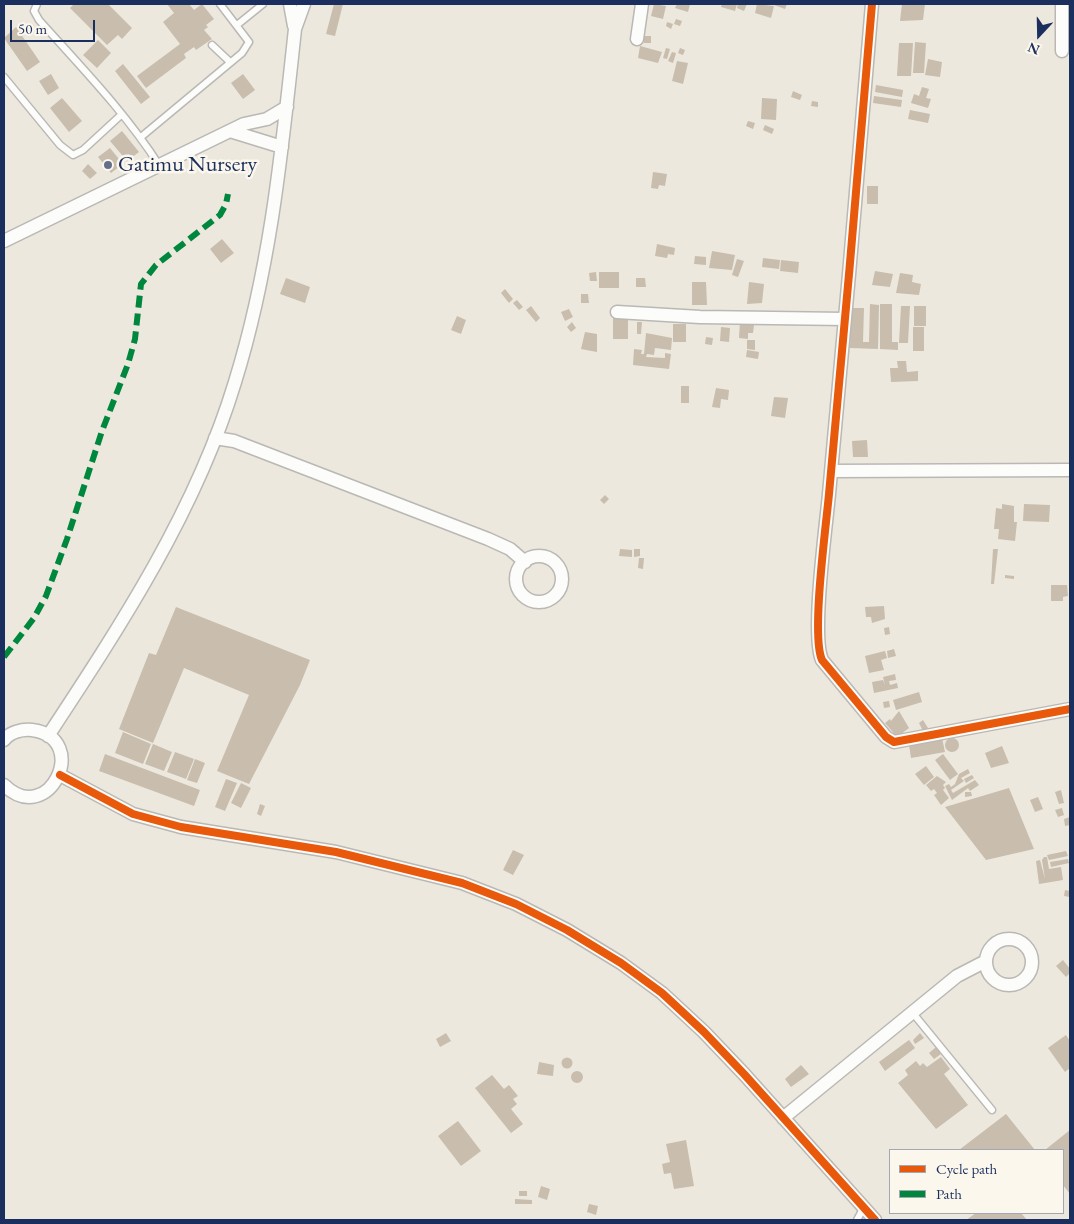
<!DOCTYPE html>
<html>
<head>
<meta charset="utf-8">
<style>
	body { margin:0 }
	#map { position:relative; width:1074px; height:1224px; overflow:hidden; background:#ede8dd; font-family:"EB Garamond",serif }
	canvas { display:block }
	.frame { position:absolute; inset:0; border:5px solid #1b2f5e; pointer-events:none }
	.legend { position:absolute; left:889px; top:1149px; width:175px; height:65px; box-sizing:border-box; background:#fbf7ec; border:1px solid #a1a7b3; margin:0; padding:6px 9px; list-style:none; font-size:15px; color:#1b2f5e }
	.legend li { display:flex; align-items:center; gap:10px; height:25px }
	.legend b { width:25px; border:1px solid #a1a7b3 }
	.north { position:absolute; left:1014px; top:10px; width:50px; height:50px; -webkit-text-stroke:4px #fbf7ec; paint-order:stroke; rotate:201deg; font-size:14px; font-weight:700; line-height:20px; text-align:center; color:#1b2f5e }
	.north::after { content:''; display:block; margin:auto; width:18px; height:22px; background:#1b2f5e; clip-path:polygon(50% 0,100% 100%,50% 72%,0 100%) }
	.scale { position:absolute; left:10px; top:20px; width:85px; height:22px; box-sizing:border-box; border:2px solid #1b2f5e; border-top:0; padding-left:6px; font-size:15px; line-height:18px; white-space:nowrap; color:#1b2f5e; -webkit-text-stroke:4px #fbf7ec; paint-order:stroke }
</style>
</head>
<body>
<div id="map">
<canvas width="1074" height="1224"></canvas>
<div class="frame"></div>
<ul class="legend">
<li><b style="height:6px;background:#e8590c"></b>Cycle path</li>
<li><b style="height:6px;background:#00873e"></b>Path</li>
</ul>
<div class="north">N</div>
<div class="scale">50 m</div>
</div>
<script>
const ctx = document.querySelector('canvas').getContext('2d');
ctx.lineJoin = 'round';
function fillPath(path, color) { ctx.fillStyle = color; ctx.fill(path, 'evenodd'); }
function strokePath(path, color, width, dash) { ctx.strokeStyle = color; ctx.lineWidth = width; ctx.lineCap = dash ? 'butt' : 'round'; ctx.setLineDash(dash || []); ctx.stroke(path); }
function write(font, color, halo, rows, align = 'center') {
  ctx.font = font + ' "EB Garamond",serif'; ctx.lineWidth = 5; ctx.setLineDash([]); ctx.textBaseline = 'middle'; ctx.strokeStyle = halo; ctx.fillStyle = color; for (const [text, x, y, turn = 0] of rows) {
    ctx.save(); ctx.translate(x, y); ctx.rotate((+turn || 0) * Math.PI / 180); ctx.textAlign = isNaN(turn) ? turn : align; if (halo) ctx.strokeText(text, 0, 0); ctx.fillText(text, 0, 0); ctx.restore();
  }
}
const building = new Path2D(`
	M 74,4 L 108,4 L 132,28 L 122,39 L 118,35 L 107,45 L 70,8 Z
	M 167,4 L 189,4 L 194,10 L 202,4 L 214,19 L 206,25 L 208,27 L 204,30 L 212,39 L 196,50 L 194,47 L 184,54 L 186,58 L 146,88 L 137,76 L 180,44 L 163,22 L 174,13 Z
	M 334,4 L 343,4 L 335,36 L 326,34 Z
	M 654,4 L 666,6 L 663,19 L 651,16 Z
	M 677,4 L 690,4 L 688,12 L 675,8 Z
	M 722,4 L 737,4 L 735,11 L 721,7 Z
	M 738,4 L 747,4 L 744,11 L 737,8 Z
	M 757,4 L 774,6 L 771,18 L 755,13 Z
	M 771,4 L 787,4 L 785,9 Z
	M 902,4 L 925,4 L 923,20 L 900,21 Z
	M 676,19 L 682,21 L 680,26 L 674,24 Z
	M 667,22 L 673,24 L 671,29 L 666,26 Z
	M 16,27 L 40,62 L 27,71 L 4,38 Z
	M 644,36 L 651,36 L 651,43 L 644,43 Z
	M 98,40 L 111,53 L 97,68 L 83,55 Z
	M 915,42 L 926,43 L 924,73 L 913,73 Z
	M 899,43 L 913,43 L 911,76 L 897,76 Z
	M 640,46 L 662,52 L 658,63 L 638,58 Z
	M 666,48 L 670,49 L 667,59 L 663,58 Z
	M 680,48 L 685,50 L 683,55 L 678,53 Z
	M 672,52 L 676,53 L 673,63 L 668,61 Z
	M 928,59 L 942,62 L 940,77 L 925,75 Z
	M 677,61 L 688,63 L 683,84 L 672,81 Z
	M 123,64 L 150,97 L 141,104 L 115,71 Z
	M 51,74 L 59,88 L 48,95 L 39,81 Z
	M 243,74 L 255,90 L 243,99 L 231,83 Z
	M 876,85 L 903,90 L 902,97 L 875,92 Z
	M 922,87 L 929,89 L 926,98 L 931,99 L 928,108 L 911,103 L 914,94 L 919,96 Z
	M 793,91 L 802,95 L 800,100 L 791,97 Z
	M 874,96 L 902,100 L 901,107 L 873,103 Z
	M 62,98 L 82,121 L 69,132 L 50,108 Z
	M 762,98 L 777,99 L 776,120 L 761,119 Z
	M 812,101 L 818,102 L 818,107 L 811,106 Z
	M 910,110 L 930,114 L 928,123 L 908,119 Z
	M 748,121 L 755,123 L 753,129 L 746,126 Z
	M 765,125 L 774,129 L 772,134 L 763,130 Z
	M 122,131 L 139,152 L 127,161 L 110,141 Z
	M 110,148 L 123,164 L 111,173 L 98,157 Z
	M 88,164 L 97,173 L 90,179 L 82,171 Z
	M 653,172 L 667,174 L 665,186 L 659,185 L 658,189 L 651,188 Z
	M 867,186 L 878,186 L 878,204 L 867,204 Z
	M 222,239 L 234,253 L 221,263 L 210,249 Z
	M 657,244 L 675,248 L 674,255 L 668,254 L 667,258 L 655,256 Z
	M 712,251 L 735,255 L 732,270 L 709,268 Z
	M 695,256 L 706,257 L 706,265 L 694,264 Z
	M 763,258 L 780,260 L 779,269 L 762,267 Z
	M 737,259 L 744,261 L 738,277 L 732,275 Z
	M 781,260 L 799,262 L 798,273 L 780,271 Z
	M 875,271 L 893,274 L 890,287 L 872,285 Z
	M 596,272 L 597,281 L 590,281 L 589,273 Z
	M 599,272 L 619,272 L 619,288 L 599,288 Z
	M 900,273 L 913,275 L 912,282 L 921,284 L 919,295 L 896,293 Z
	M 286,278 L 310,287 L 305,303 L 280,294 Z
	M 636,278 L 645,278 L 646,287 L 636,287 Z
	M 692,282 L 706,282 L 707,305 L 692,305 Z
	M 749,282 L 764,284 L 762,303 L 747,304 Z
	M 505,289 L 513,299 L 509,303 L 501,293 Z
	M 581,294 L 588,294 L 589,303 L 581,303 Z
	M 517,300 L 523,307 L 519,310 L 513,303 Z
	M 870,304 L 879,305 L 878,349 L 850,348 L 851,308 L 864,308 L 863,342 L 869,342 Z
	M 880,304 L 892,304 L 892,342 L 898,342 L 898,350 L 880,349 Z
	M 531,306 L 540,318 L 536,322 L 526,310 Z
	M 901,306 L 910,306 L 908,343 L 899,343 Z
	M 914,306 L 926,306 L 926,326 L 914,326 Z
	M 569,309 L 573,317 L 565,321 L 561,312 Z
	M 457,316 L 466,320 L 461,334 L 451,330 Z
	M 613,316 L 628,316 L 628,339 L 613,339 Z
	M 740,321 L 748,322 L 748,325 L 754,325 L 753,333 L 748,333 L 748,339 L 739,338 Z
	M 572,322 L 576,328 L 571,332 L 567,327 Z
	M 637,322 L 642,322 L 641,334 L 637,334 Z
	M 673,324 L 686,324 L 686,342 L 673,342 Z
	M 721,327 L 730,328 L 729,342 L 720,341 Z
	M 913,327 L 924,327 L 924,351 L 913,351 Z
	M 585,332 L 597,334 L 597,352 L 581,349 Z
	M 646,333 L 672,338 L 671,350 L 655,348 L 654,355 L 647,354 L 646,357 L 665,358 L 665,353 L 671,354 L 669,369 L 633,365 L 634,349 L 642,350 L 641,354 L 644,354 Z
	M 706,337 L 713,338 L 712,345 L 705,344 Z
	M 747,340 L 755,340 L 755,350 L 747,349 Z
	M 747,350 L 759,352 L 758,359 L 746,357 Z
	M 897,361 L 906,361 L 907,372 L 918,371 L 918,381 L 891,382 L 890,368 L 898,368 Z
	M 681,386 L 689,386 L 689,403 L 681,403 Z
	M 716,388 L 729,390 L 728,400 L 721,399 L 720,408 L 712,407 Z
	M 774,397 L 788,398 L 785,418 L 771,416 Z
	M 867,440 L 868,457 L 853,457 L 852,441 Z
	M 605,495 L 609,499 L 604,504 L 600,500 Z
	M 1002,504 L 1014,506 L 1014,522 L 1017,522 L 1015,541 L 998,539 L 999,529 L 994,529 L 996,508 L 1002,509 Z
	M 1024,504 L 1050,505 L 1049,522 L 1023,521 Z
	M 620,549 L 632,550 L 632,557 L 619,556 Z
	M 634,549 L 640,549 L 640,556 L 634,557 Z
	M 993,549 L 998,549 L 994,584 L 991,584 Z
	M 639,558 L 644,558 L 643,569 L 638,568 Z
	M 1005,575 L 1014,576 L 1014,579 L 1005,578 Z
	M 1051,585 L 1067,585 L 1068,596 L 1063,597 L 1063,601 L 1051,601 Z
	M 884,606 L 885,619 L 872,623 L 871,617 L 866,617 L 865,607 Z
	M 176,607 L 310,660 L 300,685 L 249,784 L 217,771 L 249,695 L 184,668 L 153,743 L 119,729 L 149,653 L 156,655 Z
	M 889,627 L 890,634 L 885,635 L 884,628 Z
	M 894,649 L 896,656 L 888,658 L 887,651 Z
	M 885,651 L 887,658 L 881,660 L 884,670 L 869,673 L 865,656 Z
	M 895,674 L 896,680 L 889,681 L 890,685 L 897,683 L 898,688 L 874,693 L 872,682 L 883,680 L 885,685 L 883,677 Z
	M 919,692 L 922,702 L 896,710 L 893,700 Z
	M 889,701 L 890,707 L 884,708 L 883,702 Z
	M 899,711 L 909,728 L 897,737 L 885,723 L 890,719 L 891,721 Z
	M 923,720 L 928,728 L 923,731 L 919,723 Z
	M 123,732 L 151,744 L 143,764 L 115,753 Z
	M 942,738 L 945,752 L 911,758 L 909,745 Z
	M945 745a7 7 0 1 1 14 0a7 7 0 1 1-14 0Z
	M 153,744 L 172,752 L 164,771 L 145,764 Z
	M 1002,746 L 1009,763 L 991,768 L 985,753 Z
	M 175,752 L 194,759 L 186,779 L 167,772 Z
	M 105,754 L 200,790 L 194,806 L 99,771 Z
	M 943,754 L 958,774 L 950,780 L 935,760 Z
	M 195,759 L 205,763 L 197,783 L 187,780 Z
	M 926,766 L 934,777 L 924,785 L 915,774 Z
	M 968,769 L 970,773 L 961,778 L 964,781 L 951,790 L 953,793 L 975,780 L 979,785 L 970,791 L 968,788 L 952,800 L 945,786 L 949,784 L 951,787 L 955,784 L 959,774 Z
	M 972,775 L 974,778 L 966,783 L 964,779 Z
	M 937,776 L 946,782 L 943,785 L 945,788 L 943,790 L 949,798 L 941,805 L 934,795 L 937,793 L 934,789 L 931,791 L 926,785 Z
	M 226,779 L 237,783 L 225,811 L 215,807 Z
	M 241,783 L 251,788 L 241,808 L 231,803 Z
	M 1009,788 L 1034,849 L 986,860 L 945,807 Z
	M 1061,790 L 1064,803 L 1059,804 L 1055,792 Z
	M 965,792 L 971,792 L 972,796 L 965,797 Z
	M 1038,797 L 1043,809 L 1035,812 L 1030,800 Z
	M 260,804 L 265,806 L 261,816 L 257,814 Z
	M 1062,808 L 1064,815 L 1058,817 L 1055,810 Z
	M 1070,817 L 1070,825 L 1065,826 L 1064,819 Z
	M 513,850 L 524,855 L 513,875 L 503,870 Z
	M 1066,851 L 1068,856 L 1049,860 L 1048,858 L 1047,855 Z
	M 1044,857 L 1047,857 L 1049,869 L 1061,867 L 1063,880 L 1039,884 L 1036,861 L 1040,860 L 1045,879 L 1042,860 Z
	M 1068,859 L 1069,863 L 1051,867 L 1050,862 Z
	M 1065,890 L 1070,891 L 1070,897 L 1064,896 Z
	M 1063,960 L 1070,969 L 1070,973 L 1066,977 L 1056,966 Z
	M 446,1033 L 451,1041 L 440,1047 L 436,1039 Z
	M 920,1033 L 924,1038 L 915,1044 L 913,1040 Z
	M 1066,1035 L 1070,1041 L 1070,1068 L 1065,1072 L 1048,1048 Z
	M 909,1040 L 915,1048 L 885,1071 L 879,1062 Z
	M 936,1047 L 941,1054 L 934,1059 L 929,1053 Z
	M 941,1057 L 950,1069 L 944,1074 L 968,1105 L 936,1129 L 898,1083 L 908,1075 L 905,1070 L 916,1061 L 920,1066 L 923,1063 L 927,1067 Z
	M561.5 1063a5.5 5.5 0 1 1 11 0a5.5 5.5 0 1 1-11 0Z
	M 539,1062 L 554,1065 L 553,1076 L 537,1074 Z
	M 801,1065 L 809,1074 L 791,1087 L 785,1079 Z
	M571 1077a6 6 0 1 1 12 0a6 6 0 1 1-12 0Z
	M 492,1075 L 504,1089 L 509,1085 L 518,1096 L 513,1099 L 517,1104 L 511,1109 L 523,1124 L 511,1133 L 475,1088 Z
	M 1006,1114 L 1035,1150 L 959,1150 Z
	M 458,1121 L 481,1151 L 461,1166 L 438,1136 Z
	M 1070,1130 L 1070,1194 L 1063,1185 L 1063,1150 L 1045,1150 Z
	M 686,1140 L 694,1186 L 674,1189 L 671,1173 L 664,1174 L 662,1164 L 670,1162 L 666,1144 Z
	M 541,1186 L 550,1189 L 547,1200 L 538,1197 Z
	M 519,1191 L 527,1191 L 527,1196 L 519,1196 Z
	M 515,1199 L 532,1200 L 532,1204 L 515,1204 Z
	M 589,1204 L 598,1206 L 596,1215 L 587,1212 Z
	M 976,1213 L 1021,1213 L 1027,1220 L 966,1220 Z`);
const lane = new Path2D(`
	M 37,4 L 34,11 L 39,20 C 81,67 125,112 159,165
	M 237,25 L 263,4
	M 212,45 L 230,62
	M 4,77 L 60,145 L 73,155 L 83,150 L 121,115
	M 141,137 L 242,53 L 249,42 L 220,4
	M 912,1012 L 992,1110
	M 857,1220 L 863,1209`);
const street = new Path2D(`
	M 290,4 L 294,26
	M 872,4 C 859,167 844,331 829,494 C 826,527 811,635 822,660 L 886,737 L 894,742 L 1070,709
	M 1062,4 L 1062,51
	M 637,39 L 642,4
	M 230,131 L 282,147
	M 4,241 L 244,124 L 267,119 L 287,107
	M 617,312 L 700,317 L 845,319
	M 215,438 L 234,441 L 488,539 L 510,549 L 525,562
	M 831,471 L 1070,470
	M516 579a23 23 0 1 1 46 0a23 23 0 1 1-46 0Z
	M 48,736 C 121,625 196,511 235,382 C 271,266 282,149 295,29 L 304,4
	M 4,740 C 10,732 22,729 32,730 C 92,738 49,829 4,785
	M 60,775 L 133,814 L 181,827 L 336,852 L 462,883 L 516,904 L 567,930 L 621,963 L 662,993 L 704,1032 L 744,1074 L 875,1220
	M986 962a23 23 0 1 1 46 0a23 23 0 1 1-46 0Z
	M 783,1118 L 957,976 L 986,961`);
const quiet = new Path2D(`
	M 4,657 L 34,618 L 46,596 L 67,539 L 102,431 L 128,364 L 135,339 L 141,284 L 156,265 L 220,215 L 226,204 L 228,194`);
const cycleway = new Path2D(`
	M 872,4 C 859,167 844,331 829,494 C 826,527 811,635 822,660 L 886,737 L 894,742 L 1070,709
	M 60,775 L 133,814 L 181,827 L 336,852 L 462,883 L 516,904 L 567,930 L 621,963 L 662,993 L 704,1032 L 744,1074 L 875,1220`);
const markers = [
	[108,165,5,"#64708a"]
];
const poiNames = [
	["Gatimu Nursery",118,165]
];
fillPath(building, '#c9bdad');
strokePath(lane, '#b9b8b5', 9);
strokePath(street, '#b9b8b5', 15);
strokePath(lane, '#fcfcfa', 6);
strokePath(street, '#fcfcfa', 12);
strokePath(quiet, '#00873e', 6, [12, 6]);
strokePath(cycleway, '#e8590c', 8);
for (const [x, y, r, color] of markers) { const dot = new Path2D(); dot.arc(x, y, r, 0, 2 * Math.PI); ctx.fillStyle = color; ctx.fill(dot); strokePath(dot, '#fbf7ec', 2); }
write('22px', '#1b2f5e', '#fbf7ec', poiNames, 'left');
</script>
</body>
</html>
